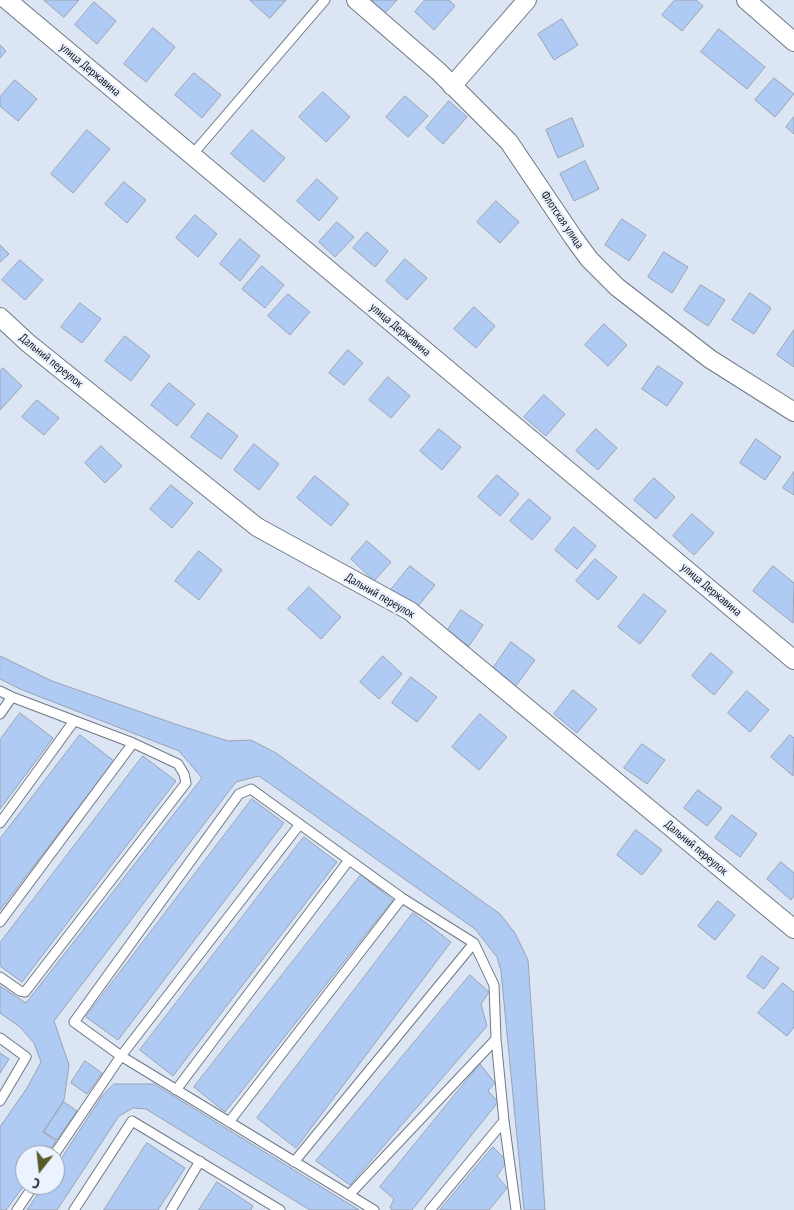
<!DOCTYPE html>
<html>
<head>
<meta charset="utf-8">
<style>
	body { margin:0 }
	#map { position:relative; width:794px; height:1210px; overflow:hidden; background:#dbe5f4; font-family:"PT Sans Narrow",sans-serif }
	canvas { display:block }
	.north { position:absolute; left:15px; top:1145px; width:50px; height:50px; box-sizing:border-box; background:#eaf3ff; border:1px solid #949ba5; border-radius:50%; rotate:196deg; font-size:14px; font-weight:700; line-height:20px; text-align:center; color:#14181d }
	.north::after { content:''; display:block; margin:auto; width:18px; height:22px; background:#575b28; clip-path:polygon(50% 0,100% 100%,50% 72%,0 100%) }
</style>
</head>
<body>
<div id="map">
<canvas width="794" height="1210"></canvas>
<div class="north">С</div>
</div>
<script>
const ctx = document.querySelector('canvas').getContext('2d');
ctx.lineJoin = 'round';
function fillPath(path, color) { ctx.fillStyle = color; ctx.fill(path, 'evenodd'); }
function strokePath(path, color, width, dash) { ctx.strokeStyle = color; ctx.lineWidth = width; ctx.lineCap = dash ? 'butt' : 'round'; ctx.setLineDash(dash || []); ctx.stroke(path); }
function write(font, color, halo, rows, align = 'center') {
  ctx.font = font + ' "PT Sans Narrow",sans-serif'; ctx.lineWidth = 4.5; ctx.setLineDash([]); ctx.textBaseline = 'middle'; ctx.strokeStyle = halo; ctx.fillStyle = color; for (const [text, x, y, turn = 0] of rows) {
    ctx.save(); ctx.translate(x, y); ctx.rotate((+turn || 0) * Math.PI / 180); ctx.textAlign = isNaN(turn) ? turn : align; if (halo) ctx.strokeText(text, 0, 0); ctx.fillText(text, 0, 0); ctx.restore();
  }
}
const building = new Path2D(`
	M 44,0 L 79,0 L 64,17 Z
	M 250,0 L 286,0 L 270,18 Z
	M 368,0 L 397,0 L 384,14 Z
	M 425,0 L 449,0 L 455,6 L 434,30 L 415,12 Z
	M 675,0 L 696,0 L 703,6 L 682,31 L 662,15 Z
	M 94,2 L 116,21 L 97,44 L 75,25 Z
	M 562,19 L 578,45 L 554,60 L 538,34 Z
	M 153,28 L 175,47 L 146,82 L 124,64 Z
	M 719,29 L 765,67 L 747,89 L 701,52 Z
	M 0,45 L 6,51 L 0,58 Z
	M 194,73 L 221,95 L 202,118 L 175,95 Z
	M 774,78 L 794,94 L 775,117 L 755,100 Z
	M 15,80 L 37,99 L 18,121 L 0,106 L 0,97 Z
	M 323,92 L 350,117 L 326,142 L 299,117 Z
	M 405,96 L 428,116 L 408,137 L 386,117 Z
	M 449,101 L 467,117 L 443,144 L 426,128 Z
	M 794,117 L 794,134 L 786,127 Z
	M 572,118 L 584,146 L 558,158 L 546,130 Z
	M 87,130 L 110,149 L 73,193 L 51,174 Z
	M 252,130 L 285,158 L 264,182 L 231,154 Z
	M 585,161 L 599,189 L 574,201 L 560,174 Z
	M 317,179 L 338,198 L 319,221 L 297,201 Z
	M 124,182 L 146,200 L 127,223 L 105,204 Z
	M 496,201 L 519,222 L 500,243 L 477,222 Z
	M 195,215 L 217,234 L 198,257 L 176,238 Z
	M 622,219 L 646,235 L 629,261 L 605,245 Z
	M 337,222 L 354,237 L 335,257 L 319,242 Z
	M 367,232 L 388,251 L 375,267 L 353,248 Z
	M 240,239 L 260,256 L 240,281 L 220,264 Z
	M 0,245 L 9,254 L 0,262 Z
	M 664,252 L 688,267 L 672,293 L 648,277 Z
	M 405,259 L 427,278 L 407,300 L 386,281 Z
	M 20,260 L 43,280 L 25,300 L 2,280 Z
	M 262,266 L 284,285 L 265,308 L 242,289 Z
	M 701,285 L 725,300 L 708,326 L 684,310 Z
	M 750,293 L 771,308 L 754,334 L 732,320 Z
	M 288,294 L 310,312 L 290,335 L 268,316 Z
	M 80,303 L 101,319 L 82,343 L 61,327 Z
	M 474,307 L 495,326 L 476,348 L 454,329 Z
	M 604,324 L 627,345 L 608,366 L 585,345 Z
	M 794,330 L 794,367 L 777,355 Z
	M 125,336 L 150,356 L 131,381 L 105,361 Z
	M 348,350 L 363,363 L 344,385 L 329,373 Z
	M 658,366 L 683,383 L 667,406 L 642,389 Z
	M 3,368 L 22,386 L 0,410 L 0,371 Z
	M 388,377 L 410,396 L 391,418 L 369,400 Z
	M 169,383 L 195,404 L 177,426 L 151,405 Z
	M 544,395 L 565,414 L 546,436 L 524,417 Z
	M 37,400 L 59,418 L 44,435 L 22,417 Z
	M 208,413 L 238,436 L 221,459 L 191,437 Z
	M 439,429 L 461,447 L 442,470 L 420,451 Z
	M 596,429 L 617,448 L 598,470 L 576,451 Z
	M 756,439 L 781,457 L 765,480 L 740,463 Z
	M 254,444 L 279,464 L 259,490 L 234,470 Z
	M 101,446 L 122,466 L 105,483 L 85,463 Z
	M 794,472 L 794,495 L 783,488 Z
	M 497,475 L 519,494 L 500,516 L 478,497 Z
	M 315,476 L 349,504 L 331,526 L 297,498 Z
	M 654,478 L 675,497 L 656,519 L 634,500 Z
	M 171,485 L 193,503 L 172,528 L 150,509 Z
	M 529,499 L 551,518 L 532,540 L 510,521 Z
	M 692,514 L 714,533 L 694,555 L 673,536 Z
	M 574,527 L 596,546 L 577,569 L 555,550 Z
	M 367,541 L 391,562 L 374,581 L 351,559 Z
	M 199,551 L 222,570 L 199,600 L 175,581 Z
	M 595,559 L 617,577 L 598,600 L 576,581 Z
	M 410,566 L 435,585 L 415,610 L 390,591 Z
	M 773,566 L 794,583 L 793,623 L 753,591 Z
	M 309,587 L 341,617 L 321,639 L 288,609 Z
	M 644,594 L 666,611 L 640,644 L 618,627 Z
	M 461,610 L 483,625 L 469,646 L 447,631 Z
	M 511,642 L 535,660 L 515,687 L 492,670 Z
	M 711,653 L 733,672 L 714,695 L 692,676 Z
	M 0,656 L 52,681 L 178,725 L 228,741 L 251,740 L 276,753 L 500,914 L 515,933 L 528,960 L 545,1210 L 524,1210 L 501,971 L 497,957 L 475,929 L 259,776 L 236,782 L 54,1021 L 69,1065 L 64,1100 L 43,1132 L 56,1141 L 46,1155 L 25,1155 L 25,1184 L 6,1210 L 0,1210 L 0,1127 L 27,1088 L 41,1062 L 34,1043 L 20,1027 L 0,1013 L 0,986 L 26,1003 L 202,778 L 179,751 L 20,689 L 0,679 Z
	M 383,656 L 402,674 L 379,699 L 360,682 Z
	M 411,677 L 437,697 L 417,722 L 392,703 Z
	M 573,690 L 597,709 L 577,733 L 554,714 Z
	M 747,691 L 769,710 L 750,732 L 728,713 Z
	M 20,713 L 53,738 L 0,809 L 0,740 Z
	M 480,714 L 507,737 L 479,770 L 452,747 Z
	M 80,735 L 114,761 L 0,910 L 0,839 Z
	M 790,735 L 794,738 L 793,776 L 771,757 Z
	M 642,744 L 665,760 L 647,784 L 624,768 Z
	M 143,756 L 176,781 L 22,982 L 0,966 L 0,943 Z
	M 698,790 L 722,808 L 707,826 L 684,808 Z
	M 252,799 L 284,823 L 118,1040 L 86,1017 Z
	M 732,815 L 757,834 L 740,857 L 715,838 Z
	M 636,830 L 662,850 L 642,875 L 617,855 Z
	M 304,837 L 337,862 L 173,1076 L 140,1050 Z
	M 781,862 L 794,873 L 794,896 L 791,900 L 767,879 Z
	M 361,875 L 393,900 L 225,1112 L 194,1087 Z
	M 718,901 L 735,915 L 715,940 L 698,926 Z
	M 413,913 L 451,942 L 296,1148 L 257,1118 Z
	M 762,956 L 779,968 L 764,989 L 747,977 Z
	M 470,975 L 489,992 L 481,1004 L 487,1026 L 350,1185 L 316,1161 Z
	M 783,983 L 794,992 L 794,1027 L 787,1036 L 758,1013 Z
	M 0,1053 L 9,1059 L 0,1073 Z
	M 85,1061 L 102,1073 L 87,1094 L 71,1083 Z
	M 480,1064 L 495,1083 L 488,1091 L 498,1102 L 412,1210 L 392,1210 L 390,1208 L 394,1199 L 380,1187 Z
	M 114,1084 L 154,1084 L 359,1210 L 310,1210 L 146,1109 L 133,1108 L 119,1116 L 57,1210 L 27,1210 L 44,1185 L 55,1185 L 55,1168 L 102,1096 Z
	M 64,1102 L 77,1111 L 57,1140 L 44,1132 Z
	M 147,1143 L 185,1168 L 158,1210 L 104,1210 Z
	M 493,1147 L 507,1161 L 497,1176 L 507,1188 L 489,1210 L 440,1210 Z
	M 217,1182 L 253,1206 L 251,1210 L 199,1210 Z`);
const service = new Path2D(`
	M 192,155 L 325,0
	M 0,691 L 12,697 L 133,743 L 178,764 L 184,774 L 186,783 L 25,992 L 20,991 L 0,977
	M 0,714 L 12,697
	M 0,823 L 74,721
	M 0,922 L 133,743
	M 0,1038 L 26,1057 L 0,1101
	M 176,1090 L 349,860
	M 229,1122 L 402,898
	M 54,1155 L 121,1056 L 300,824
	M 294,1162 L 474,943
	M 349,1195 L 496,1039
	M 17,1210 L 34,1185
	M 74,1210 L 132,1121 L 280,1210
	M 171,1210 L 200,1161
	M 374,1210 L 121,1056 L 74,1022 L 239,794 L 251,789 L 402,898 L 474,943 L 494,985 L 496,1039 L 504,1121 L 516,1210
	M 430,1210 L 504,1121`);
const minor = new Path2D(`
	M 7,0 L 794,660
	M 356,0 L 438,71 L 509,142 L 573,237 L 589,259 L 617,287 L 710,359 L 794,412
	M 746,0 L 794,42
	M 452,86 L 527,0
	M 0,317 L 28,343 L 257,527 L 410,611 L 794,929`);
const streetNames = [
	["улица Державина",90,70,40],
	["Флотская улица",562,220,56],
	["улица Державина",400,330,40],
	["Дальний переулок",51,361,39],
	["улица Державина",711,590,40],
	["Дальний переулок",380,596,30],
	["Дальний переулок",696,848,40]
];
fillPath(building, '#afcbf4');
strokePath(building, '#99a3b1', 1);
strokePath(service, '#707986', 11);
strokePath(minor, '#707986', 20);
strokePath(service, '#fff', 9);
strokePath(minor, '#fff', 18);
write('12px', '#14181d', '#eaf3ff', streetNames);
</script>
</body>
</html>
